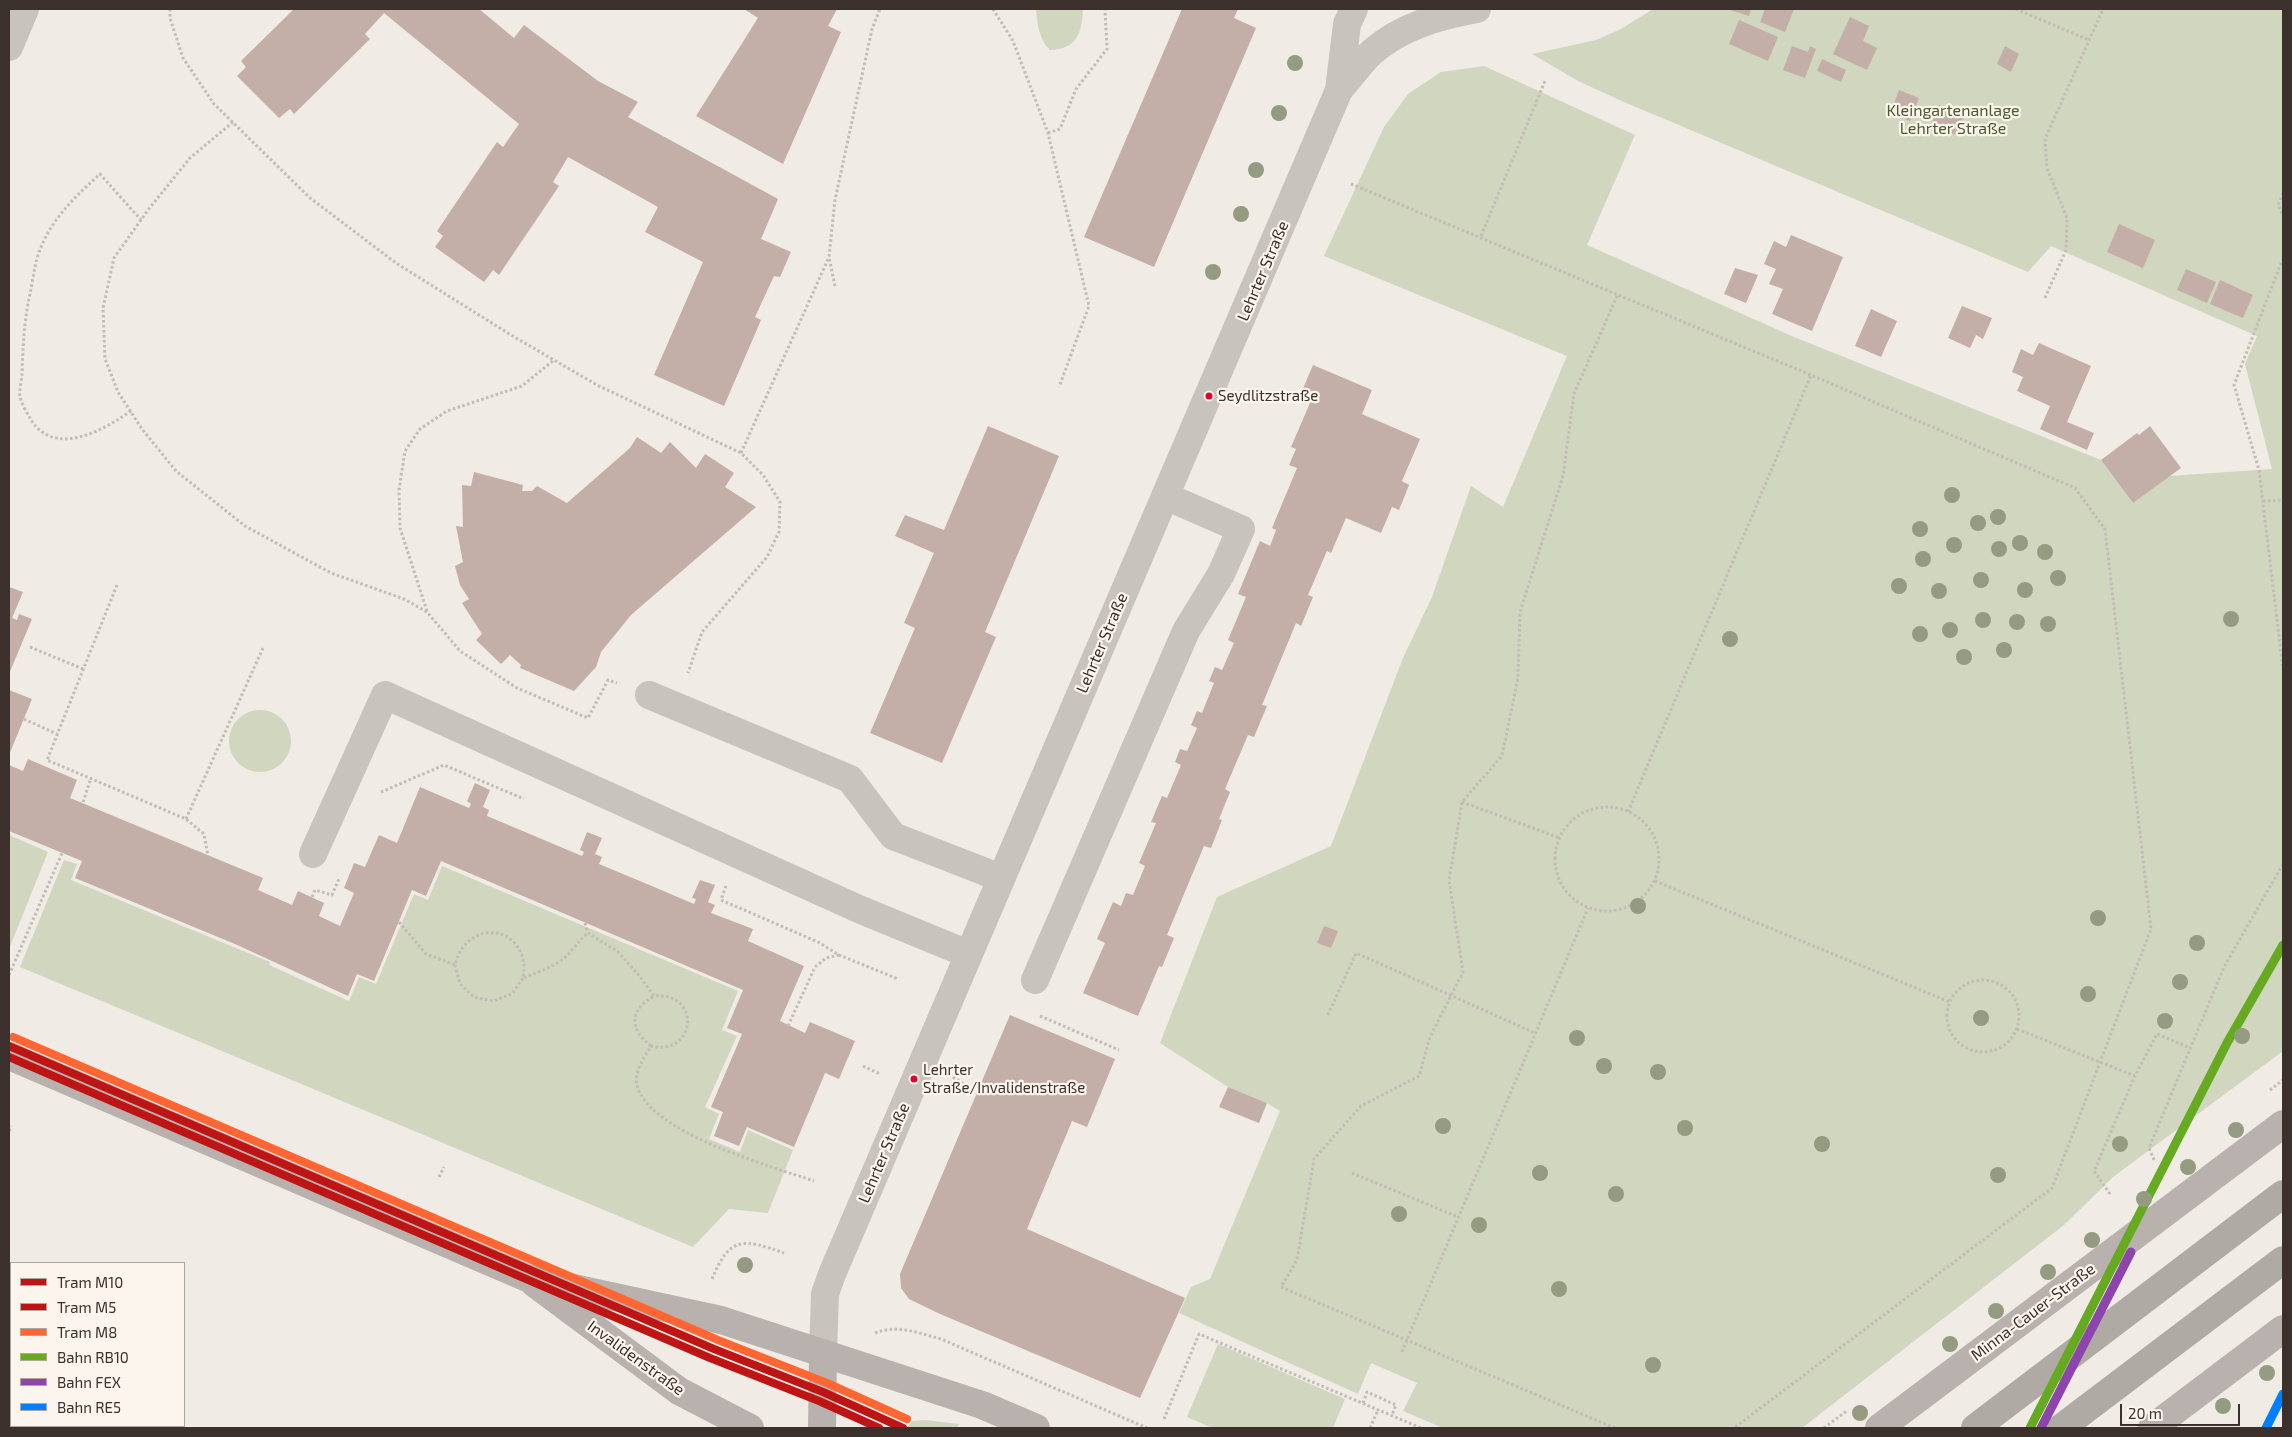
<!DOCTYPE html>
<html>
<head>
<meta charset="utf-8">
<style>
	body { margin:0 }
	#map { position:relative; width:2292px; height:1437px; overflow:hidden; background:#f0ebe5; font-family:"Exo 2",sans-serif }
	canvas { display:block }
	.frame { position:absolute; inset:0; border:10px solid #3b302b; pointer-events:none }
	.legend { position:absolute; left:10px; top:1262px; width:175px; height:165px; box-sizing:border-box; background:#fbf5ee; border:1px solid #aea6a0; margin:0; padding:6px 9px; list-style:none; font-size:15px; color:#3b302b }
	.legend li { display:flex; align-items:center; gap:10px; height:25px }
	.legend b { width:25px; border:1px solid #aea6a0 }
	.scale { position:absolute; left:2120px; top:1404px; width:120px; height:22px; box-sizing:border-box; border:2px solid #3b302b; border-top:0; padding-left:6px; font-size:15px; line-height:18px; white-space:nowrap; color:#3b302b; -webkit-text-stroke:4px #fbf5ee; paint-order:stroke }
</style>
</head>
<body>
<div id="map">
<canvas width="2292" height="1437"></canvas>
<div class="frame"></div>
<ul class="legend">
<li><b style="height:6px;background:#be1414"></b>Tram M10</li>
<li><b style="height:6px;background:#be1414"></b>Tram M5</li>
<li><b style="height:6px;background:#f63"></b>Tram M8</li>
<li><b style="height:6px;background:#6a2"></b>Bahn RB10</li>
<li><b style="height:6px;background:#8e44ad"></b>Bahn FEX</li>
<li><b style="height:6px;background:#0080ff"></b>Bahn RE5</li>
</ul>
<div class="scale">20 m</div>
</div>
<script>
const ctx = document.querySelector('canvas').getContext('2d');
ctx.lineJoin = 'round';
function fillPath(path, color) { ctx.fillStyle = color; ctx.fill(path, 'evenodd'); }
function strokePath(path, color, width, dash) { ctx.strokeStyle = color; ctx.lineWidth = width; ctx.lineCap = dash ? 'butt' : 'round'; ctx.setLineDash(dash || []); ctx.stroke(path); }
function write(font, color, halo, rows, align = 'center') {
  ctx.font = font + ' "Exo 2",sans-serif'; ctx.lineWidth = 4.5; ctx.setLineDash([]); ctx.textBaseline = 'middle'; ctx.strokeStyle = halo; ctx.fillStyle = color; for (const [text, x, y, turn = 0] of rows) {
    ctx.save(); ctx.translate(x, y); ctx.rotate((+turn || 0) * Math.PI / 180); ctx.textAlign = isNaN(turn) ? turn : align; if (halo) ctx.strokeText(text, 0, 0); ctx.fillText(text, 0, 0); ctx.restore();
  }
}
const green = new Path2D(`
	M 1036,9 L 1083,9 C 1082,33 1077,49 1050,50 C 1039,40 1037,23 1036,9 Z
	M 1653,9 L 2283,9 L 2283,1051 L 2113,1177 L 2064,1225 L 1802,1428 L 1443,1428 L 1403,1411 L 1417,1383 L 1371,1363 L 1358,1394 L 1179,1313 L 1191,1287 L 1210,1279 L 1280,1111 L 1267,1103 L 1228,1087 L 1160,1043 L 1217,897 L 1331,846 L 1403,658 L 1432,597 L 1471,486 L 1503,507 L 1567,356 L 1324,256 L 1384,127 L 1408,94 L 1441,72 L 1484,66 L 1635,135 L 1587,245 L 1794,337 L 2101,460 L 2133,503 L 2169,476 L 2272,469 L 2245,364 L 2257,336 L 2051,246 L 2028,272 L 1624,102 L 1578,81 L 1532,54 L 1596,40 L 1621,29 Z
	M229 741a31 31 0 1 1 62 0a31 31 0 1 1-62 0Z
	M 9,835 L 48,852 L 9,949 Z
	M 64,860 L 77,864 L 71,880 L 270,962 L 269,965 L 349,1001 L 359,977 L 376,984 L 414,894 L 428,900 L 442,866 L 738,991 L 722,1030 L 737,1036 L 705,1107 L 719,1114 L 709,1139 L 740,1152 L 748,1130 L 793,1150 L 768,1213 L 729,1209 L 693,1247 L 20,967 Z
	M 1218,1344 L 1345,1399 L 1333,1428 L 1212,1428 L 1187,1417 Z
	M 925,1420 L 959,1424 L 957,1428 L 907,1428 L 912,1421 Z`);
const building = new Path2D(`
	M 294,9 L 479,9 L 514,38 L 524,25 L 598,81 L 638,102 L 628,117 L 778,199 L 761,239 L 791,252 L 780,277 L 774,276 L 755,317 L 761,320 L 724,406 L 654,375 L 703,262 L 645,232 L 658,207 L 568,157 L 553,182 L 559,186 L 499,275 L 493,270 L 484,282 L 435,247 L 443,236 L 437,231 L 497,142 L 503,147 L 519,124 L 384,13 L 365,34 L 370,39 L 294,114 L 290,109 L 279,118 L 237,76 L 246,67 L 241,61 Z
	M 744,9 L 837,9 L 828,26 L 841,32 L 783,164 L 696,116 L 758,18 Z
	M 1182,9 L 1238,9 L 1234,18 L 1256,28 L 1154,267 L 1084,237 Z
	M 1727,9 L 1751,9 L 1749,16 Z
	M 1765,9 L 1794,9 L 1785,32 L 1760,22 Z
	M 1850,17 L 1869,26 L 1863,41 L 1877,48 L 1867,70 L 1833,54 Z
	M 1739,20 L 1778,37 L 1768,61 L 1729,44 Z
	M 1792,46 L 1808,52 L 1810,46 L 1816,49 L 1805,78 L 1783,70 Z
	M 2005,46 L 2019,54 L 2011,72 L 1997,64 Z
	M 1822,59 L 1846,70 L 1841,82 L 1817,71 Z
	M 1899,90 L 1919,98 L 1910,121 L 1890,114 Z
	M 1939,105 L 1965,115 L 1956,135 L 1931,125 Z
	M 2119,224 L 2155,240 L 2143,268 L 2107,252 Z
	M 1791,235 L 1843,257 L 1812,331 L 1772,314 L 1783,289 L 1769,284 L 1776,269 L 1764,264 L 1774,241 L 1786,247 Z
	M 1735,268 L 1758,275 L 1746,303 L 1724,294 Z
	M 2186,269 L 2216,282 L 2207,303 L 2177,290 Z
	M 2220,280 L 2253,295 L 2243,318 L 2210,304 Z
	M 1962,306 L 1992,318 L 1983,339 L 1976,335 L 1970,348 L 1948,338 Z
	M 1871,309 L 1897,321 L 1881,357 L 1855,346 Z
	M 2039,343 L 2091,366 L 2067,422 L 2094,433 L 2087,450 L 2040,429 L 2050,406 L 2017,391 L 2023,377 L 2012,372 L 2021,349 L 2033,355 Z
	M 1313,365 L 1372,390 L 1362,414 L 1420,439 L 1402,481 L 1409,485 L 1399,510 L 1392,507 L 1381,533 L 1346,518 L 1331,553 L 1327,551 L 1308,595 L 1313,597 L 1301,626 L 1296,623 L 1262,705 L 1267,706 L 1254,737 L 1248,735 L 1225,789 L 1230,792 L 1219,819 L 1222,820 L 1211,848 L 1204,846 L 1167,935 L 1174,938 L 1162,967 L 1159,966 L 1138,1016 L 1083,993 L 1105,943 L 1097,939 L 1113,902 L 1121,906 L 1126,893 L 1133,895 L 1145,866 L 1139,863 L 1156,823 L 1151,822 L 1162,796 L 1167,798 L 1181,765 L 1175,762 L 1180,749 L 1187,751 L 1197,728 L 1191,725 L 1197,711 L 1202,713 L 1214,683 L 1209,681 L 1215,667 L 1222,670 L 1234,643 L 1228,640 L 1246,597 L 1238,594 L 1260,541 L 1270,546 L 1276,530 L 1272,528 L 1297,468 L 1289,465 L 1296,449 L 1291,447 L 1313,396 L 1302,391 Z
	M 988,426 L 1059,456 L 985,632 L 996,637 L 942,763 L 870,733 L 915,628 L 904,623 L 934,553 L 895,536 L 905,515 L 944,530 Z
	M 2150,426 L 2181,468 L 2133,503 L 2101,460 L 2137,433 L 2139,435 Z
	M 637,437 L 661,453 L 670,442 L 696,468 L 705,454 L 734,473 L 725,487 L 756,507 L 631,615 L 601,652 L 596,667 L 574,691 L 520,668 L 521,665 L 510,655 L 501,664 L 476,640 L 482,634 L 462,603 L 469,599 L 460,585 L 455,566 L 463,562 L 456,526 L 463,527 L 462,485 L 471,486 L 474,472 L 523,485 L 522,491 L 532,491 L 537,486 L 567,503 L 630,448 Z
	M 9,587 L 23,592 L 12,618 L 17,620 L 19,614 L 32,619 L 9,674 Z
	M 9,690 L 32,699 L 9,755 Z
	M 28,759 L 77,780 L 70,798 L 263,878 L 258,890 L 292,905 L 298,891 L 324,903 L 319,916 L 340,926 L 354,893 L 344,888 L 354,863 L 365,867 L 379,835 L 397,843 L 420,787 L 469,808 L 471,804 L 467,801 L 475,783 L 490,790 L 483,807 L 489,810 L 487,816 L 582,856 L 584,852 L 580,850 L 587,832 L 602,838 L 595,854 L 602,857 L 599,864 L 647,884 L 694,904 L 696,899 L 692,898 L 700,880 L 715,885 L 708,902 L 715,905 L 711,913 L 753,929 L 748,941 L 804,966 L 780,1021 L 805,1033 L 810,1022 L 855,1041 L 839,1079 L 825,1073 L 794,1147 L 747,1127 L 739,1146 L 714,1136 L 723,1112 L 711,1107 L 742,1034 L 727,1028 L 743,990 L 441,861 L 426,896 L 412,890 L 374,981 L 357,974 L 348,996 L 235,944 L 75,878 L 82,861 L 9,831 L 9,765 L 23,771 Z
	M 1324,926 L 1338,931 L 1331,948 L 1317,943 Z
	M 1010,1015 L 1115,1059 L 1087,1127 L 1072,1121 L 1027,1229 L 1185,1298 L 1140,1398 L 940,1314 L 909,1299 L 901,1288 L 900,1274 Z
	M 1228,1087 L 1267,1103 L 1259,1123 L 1219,1107 Z`);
const path = new Path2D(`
	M 170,9 L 170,18 L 183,58 L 214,104 L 310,198 L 396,263 L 511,335 L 597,385 L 741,453 L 763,475 L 780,502 L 779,532 L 767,557 L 702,632 L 688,673
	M 993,9 L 1013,41 L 1048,133 L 1089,306 L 1059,387
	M 2016,9 L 2089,40
	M 233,122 L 190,158 L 148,210 L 114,258 L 103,308 L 105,359 L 118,392 L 142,429 L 176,471 L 245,526 L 331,573 L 404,599 L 427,612 L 460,651 L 517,688 L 588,718 L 608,680 L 617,683
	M 1048,133 L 1060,129 L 1076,89 L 1107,49 L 1105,9
	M 1351,184 L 1811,375 L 2075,488 L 2105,529 L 2151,929 L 2052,1188 L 1734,1428
	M 2283,193 L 2278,205 L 2283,215
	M 1481,236 L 1545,81
	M 2283,258 L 2234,385 L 2259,470 L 2283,670
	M 835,286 L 829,257 L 835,200 L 872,29 L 880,9
	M 2045,298 L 2066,250 L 2067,218 L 2047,168 L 2045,139 L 2103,9
	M 131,411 C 103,430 56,458 31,420 C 27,413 21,403 20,396 C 19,389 22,380 22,373 C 23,346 24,321 30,294 C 33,279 35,261 41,247 C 54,216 77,195 100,174 L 141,220
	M 741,453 L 829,257
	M 2263,501 L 2283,500
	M 117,585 L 47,760 L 186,819 L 204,834 L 208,856
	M 427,611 L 400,528 L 399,490 L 405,451 L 420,429 L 447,411 L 522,386 L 554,360
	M 30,647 L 83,669
	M 24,719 L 57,734
	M 381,792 L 444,765 L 524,799
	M 83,802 L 91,778
	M 1462,802 L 1560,838
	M1555 859a52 52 0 1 1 104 0a52 52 0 1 1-104 0Z
	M 1628,812 L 1811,375
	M 186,819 L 263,648
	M 1655,881 L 1950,1002
	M 726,886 L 721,900 L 818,942 L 839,955 L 898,979
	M 312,897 L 315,890 L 332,895 L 339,879
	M 399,922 L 426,954 L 455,965 C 468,914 532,927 523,978 C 540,971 561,965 572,950 C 578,943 581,938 588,933
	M 585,923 L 588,933 L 617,951 L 638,974 L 654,996 C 703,992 695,1057 651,1046 C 644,1058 634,1071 637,1085 C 647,1132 773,1167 814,1181
	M 455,965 L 460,984 L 474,997 L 493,1001 L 512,994 L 523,978
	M 9,975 L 62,853
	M1947 1016a36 36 0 1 1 72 0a36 36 0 1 1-72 0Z
	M 1328,1015 L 1356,953 L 1535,1033
	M 1040,1016 L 1119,1050
	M 788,1026 L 815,967 L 826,958 L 839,955
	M 2017,1029 L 2135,1076 L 2157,1034 L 2190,1048
	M 651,1046 C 629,1029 629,1010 654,996
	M 863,1066 L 880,1074
	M 953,1077 L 965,1085
	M 2270,1090 L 2283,1080
	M 9,1131 L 11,1126
	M 2154,1160 L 2149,1148 L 2224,967 L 2283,864
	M 1352,1173 L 1458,1217
	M 439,1177 L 444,1167
	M 2110,1194 L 2094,1171 L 2135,1076
	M 712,1279 C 730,1235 744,1239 784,1253
	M 875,1333 C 898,1324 918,1333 941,1339 L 1147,1428
	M 1402,1352 L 1588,908
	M 1363,1403 L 1367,1392 L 1396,1405 L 1392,1415
	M 1164,1419 L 1199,1334 L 1421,1428
	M 1370,1428 L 1378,1410
	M 1615,1428 L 1281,1287 L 1297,1260 L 1314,1159 L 1361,1106 L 1419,1076 L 1430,1037 L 1463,972 L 1449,880 L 1462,802 L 1502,756 L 1518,678 L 1520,612 L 1563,476 L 1574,394 L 1618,294
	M 1824,1428 L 1848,1410`);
const minor = new Path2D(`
	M 9,47 L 25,9
	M 1339,90 L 1347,24 L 1354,9
	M 649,695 L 850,779 L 893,836 L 1001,878
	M 313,854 L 385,695 L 861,910 L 968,954
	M 1035,980 L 1186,631 L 1221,574 L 1241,529 L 1165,496
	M 823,1353 L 825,1294 L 832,1274 L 1339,90 C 1350,78 1360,63 1372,52 C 1402,26 1439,16 1477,9`);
const major = new Path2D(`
	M 9,1056 L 527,1278 L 721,1320 L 982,1405 L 1036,1428
	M 534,1283 L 679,1391 L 750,1428
	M 822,1428 L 823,1353
	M 1879,1428 L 2283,1124
	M 2152,1428 L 2283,1329`);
const highway = new Path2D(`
	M 1975,1428 L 2283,1194
	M 2061,1428 L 2283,1260`);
const rail1 = new Path2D(`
	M 2030,1428 L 2227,1043 L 2283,945`);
const rail2 = new Path2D(`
	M 2041,1428 L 2131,1252`);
const rail3 = new Path2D(`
	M 2266,1428 L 2283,1394`);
const tram1 = new Path2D(`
	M 9,1046 L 714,1349 L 823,1392 L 903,1428`);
const tram2 = new Path2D(`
	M 9,1057 L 710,1358 L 819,1401 L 879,1428`);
const tram3 = new Path2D(`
	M 13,1037 L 718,1340 L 827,1383 L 907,1419`);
const trees = [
	[1295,63],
	[1279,113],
	[1256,170],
	[1241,214],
	[1213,272],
	[1952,495],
	[1998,517],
	[1978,523],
	[1920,529],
	[2020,543],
	[1954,545],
	[1999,549],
	[2045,552],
	[1923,559],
	[2058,578],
	[1981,580],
	[1899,586],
	[2025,590],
	[1939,591],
	[2231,619],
	[1983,620],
	[2017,622],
	[2048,624],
	[1950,630],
	[1920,634],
	[1730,639],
	[2004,650],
	[1964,657],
	[1638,906],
	[2098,918],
	[2197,943],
	[2180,982],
	[2088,994],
	[1981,1018],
	[2165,1021],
	[2242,1036],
	[1577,1038],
	[1604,1066],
	[1658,1072],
	[1443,1126],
	[1685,1128],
	[2236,1130],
	[1822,1144],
	[2120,1144],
	[2188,1167],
	[1540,1173],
	[1998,1175],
	[1616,1194],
	[2144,1199],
	[1399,1214],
	[1479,1225],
	[2092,1240],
	[745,1265],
	[2048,1272],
	[1559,1289],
	[1996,1311],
	[1950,1344],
	[1653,1365],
	[2267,1373],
	[2223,1406],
	[1860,1413]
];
const markers = [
	[1209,396,4.5,"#e4002b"],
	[914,1079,4.5,"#e4002b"]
];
const busNames = [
	["Seydlitzstraße",1218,396],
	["Lehrter",923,1070],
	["Straße/Invalidenstraße",923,1088]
];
const parkNames = [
	["Kleingartenanlage",1953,111],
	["Lehrter Straße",1953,129]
];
const streetNames = [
	["Lehrter Straße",1263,271,-67],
	["Lehrter Straße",1102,643,-67],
	["Lehrter Straße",884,1153,-67],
	["Minna-Cauer-Straße",2033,1312,-37],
	["Invalidenstraße",636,1358,36]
];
fillPath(green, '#d1d6bf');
fillPath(building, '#c3afa7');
strokePath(path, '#c2bbb6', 3, [2.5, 2.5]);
strokePath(minor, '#c9c3be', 28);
strokePath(major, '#b8b1ad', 28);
strokePath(highway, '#afaaa4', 28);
strokePath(rail1, '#6a2', 9);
strokePath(rail2, '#8e44ad', 9);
strokePath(rail3, '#0080ff', 9);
strokePath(tram1, '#be1414', 8);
strokePath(tram2, '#be1414', 8);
strokePath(tram3, '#f63', 8);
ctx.fillStyle = '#959b80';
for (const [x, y] of trees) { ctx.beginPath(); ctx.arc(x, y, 8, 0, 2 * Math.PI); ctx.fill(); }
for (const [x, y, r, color] of markers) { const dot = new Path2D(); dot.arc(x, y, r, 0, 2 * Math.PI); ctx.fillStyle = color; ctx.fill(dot); strokePath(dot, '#fbf5ee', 2); }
write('15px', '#3b302b', '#fbf5ee', busNames, 'left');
write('16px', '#4a5a2e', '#fbf5ee', parkNames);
write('16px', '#3b302b', '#fbf5ee', streetNames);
</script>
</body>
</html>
